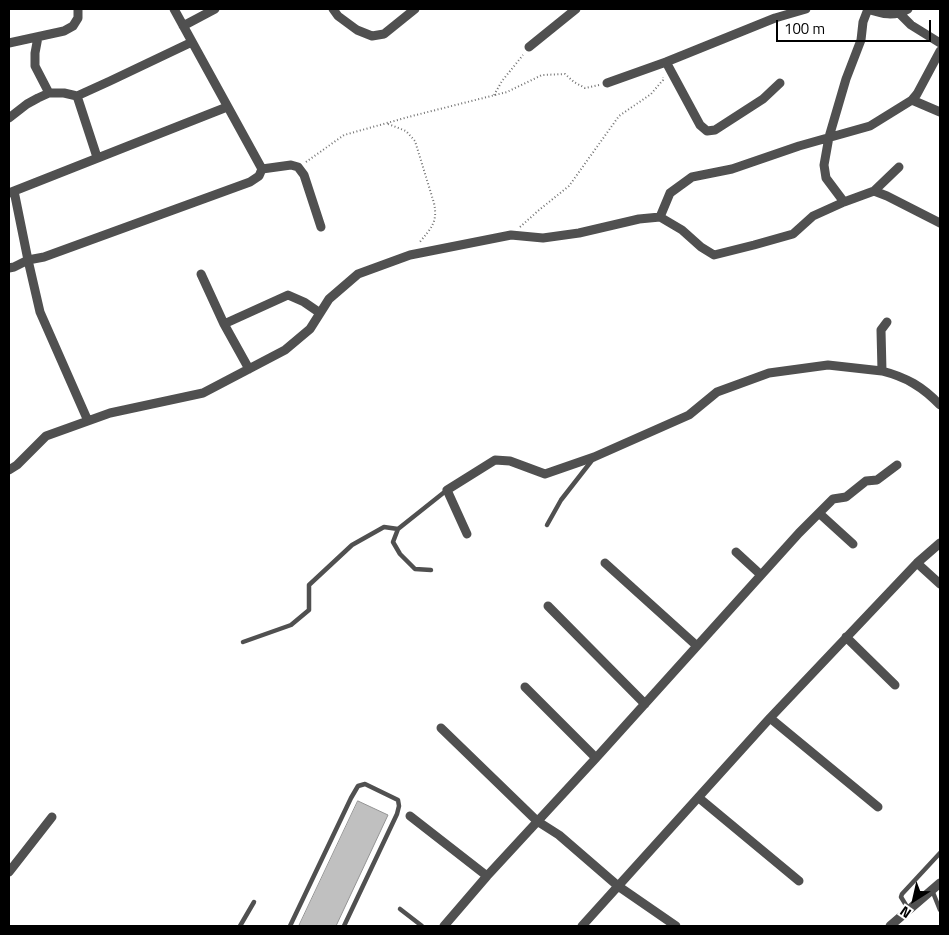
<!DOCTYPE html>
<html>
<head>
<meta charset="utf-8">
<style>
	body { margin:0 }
	#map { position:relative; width:949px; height:935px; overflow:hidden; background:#fff; font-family:"Titillium Web",sans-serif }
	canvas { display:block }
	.frame { position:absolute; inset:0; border:10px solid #000; pointer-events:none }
	.north { position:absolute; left:889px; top:875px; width:50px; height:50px; -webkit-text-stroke:4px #fff; paint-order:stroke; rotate:215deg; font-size:14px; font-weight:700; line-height:20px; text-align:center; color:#000 }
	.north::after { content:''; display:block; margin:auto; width:18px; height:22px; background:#000; clip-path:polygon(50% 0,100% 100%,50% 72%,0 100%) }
	.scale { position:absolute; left:776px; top:20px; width:155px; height:22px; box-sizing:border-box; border:2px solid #000; border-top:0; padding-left:6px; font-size:15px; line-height:18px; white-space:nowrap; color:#000; -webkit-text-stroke:4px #fff; paint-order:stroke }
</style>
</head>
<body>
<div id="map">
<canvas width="949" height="935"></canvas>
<div class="frame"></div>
<div class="north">N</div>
<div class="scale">100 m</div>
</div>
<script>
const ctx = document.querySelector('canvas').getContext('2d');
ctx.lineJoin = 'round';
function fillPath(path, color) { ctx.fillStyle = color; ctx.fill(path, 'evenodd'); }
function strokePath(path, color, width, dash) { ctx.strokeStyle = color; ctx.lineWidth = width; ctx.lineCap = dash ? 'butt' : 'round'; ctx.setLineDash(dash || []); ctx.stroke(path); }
const building = new Path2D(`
	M 358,801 L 388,815 L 336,926 L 299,926 Z`);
const path = new Path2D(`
	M 494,95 L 502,81 L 523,55
	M 388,124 L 406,131 L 415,141 L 434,203 C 438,223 431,228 419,243
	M 306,162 L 344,135 L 412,116 L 507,92 L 542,75 L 565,74 L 574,82 L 585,88 L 599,85
	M 520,227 L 539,210 L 569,186 L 619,116 L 651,94 L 663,80 L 663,77`);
const lane = new Path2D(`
	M 547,525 L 561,500 L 593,459
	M 398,529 L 393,542 L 400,554 L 415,569 L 431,570
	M 243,642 L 291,625 L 309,610 L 309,585 L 352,545 L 384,527 L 398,529 L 447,490
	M 932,890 L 940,910
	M 400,909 L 422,926
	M 909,910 L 901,897 L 902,894 L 940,853
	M 240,926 L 254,902
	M 290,926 L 351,798 L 358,786 L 365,784 L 398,800 L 399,806 L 397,814 L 344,926`);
const street = new Path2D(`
	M 333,9 L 338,16 L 357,30 L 372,36 L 384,34 L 415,9
	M 868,9 C 882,14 894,17 908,9
	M 899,13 L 911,25 L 940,43
	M 183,26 L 215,9
	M 38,37 L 35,53 L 35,66 L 49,93
	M 9,43 L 64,31 L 73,26 L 78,18 L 78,9
	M 529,47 L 576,9
	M 666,62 L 700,125 L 707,131 L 715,130 L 763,99 L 780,83
	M 607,83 L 666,62 L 775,18 L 806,9
	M 77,96 L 97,157
	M 912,100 L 940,112
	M 9,118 L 27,104 L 38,98 L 49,93 L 64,93 L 77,96 L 110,81 L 192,42
	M 262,169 L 291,165 L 298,167 L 304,175 L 321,227
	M 14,191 L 28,260 L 44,257 L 250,182 L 259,176 L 262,169 L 174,9
	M 874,191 L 899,167
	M 9,193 L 227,107
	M 844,202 L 826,178 L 824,165 L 829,137 L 846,79 L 861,40 L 863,22 L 868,9
	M 660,217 L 670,193 L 692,177 L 732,169 L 799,146 L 870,126 L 912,100 L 917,94 L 940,51
	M 9,268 L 14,267 L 28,260 L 40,312 L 88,421
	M 201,274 L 224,324 L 249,369
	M 224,324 L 288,295 L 304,302 L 320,313
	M 882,371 L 881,330 L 887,322
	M 9,470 L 17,465 L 46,436 L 110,413 L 203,393 L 285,350 L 310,329 L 329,299 L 358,274 L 410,255 L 511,235 L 543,238 L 579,233 L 639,219 L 660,217 L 682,230 L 701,247 L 714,255 L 754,245 L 793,234 L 813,216 L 844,202 L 874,191 L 887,196 L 940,223
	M 820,514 L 853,544
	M 467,534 L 447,490 L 495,460 L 510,461 L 545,474 L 594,457 L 689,415 L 717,392 L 769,373 L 828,365 L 882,371 C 906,377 923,387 940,405
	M 736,552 L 761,575
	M 605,563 L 697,646
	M 917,563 L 940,584
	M 548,606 L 645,704
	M 846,637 L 895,685
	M 525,687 L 596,758
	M 770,718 L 878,807
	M 441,728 L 537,821 L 559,835 L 618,886 L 676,926
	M 699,798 L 799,881
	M 410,816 L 487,876
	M 9,872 L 52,817
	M 444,926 L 487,876 L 596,758 L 799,533 L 833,499 L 846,497 L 866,481 L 877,480 L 897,465
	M 582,926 L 770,718 L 917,563 L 940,543
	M 890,926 L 940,883`);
fillPath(building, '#c0c0c0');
strokePath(building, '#949494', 1);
strokePath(path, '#727272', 2, [1, 2.5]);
strokePath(lane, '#505050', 4.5);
strokePath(street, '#505050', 9);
</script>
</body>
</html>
